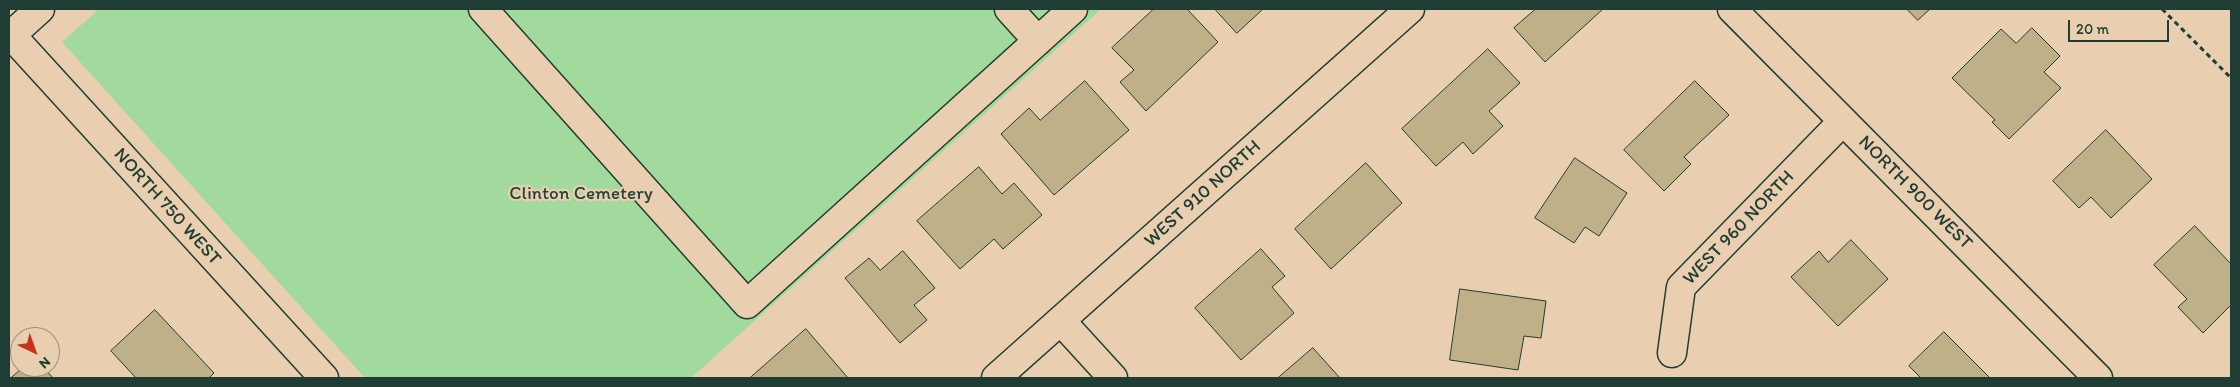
<!DOCTYPE html>
<html>
<head>
<meta charset="utf-8">
<style>
	body { margin:0 }
	#map { position:relative; width:2240px; height:387px; overflow:hidden; background:#e9ceb0; font-family:Itim,sans-serif }
	canvas { display:block }
	.frame { position:absolute; inset:0; border:10px solid #1f3d34; pointer-events:none }
	.north { position:absolute; left:10px; top:327px; width:50px; height:50px; box-sizing:border-box; background:#e9ceb0; border:1px solid #98947e; border-radius:50%; rotate:138deg; font-size:14px; font-weight:700; line-height:20px; text-align:center; color:#1f3d34 }
	.north::after { content:''; display:block; margin:auto; width:18px; height:22px; background:#c8321e; clip-path:polygon(50% 0,100% 100%,50% 72%,0 100%) }
	.scale { position:absolute; left:2068px; top:20px; width:101px; height:22px; box-sizing:border-box; border:2px solid #1f3d34; border-top:0; padding-left:6px; font-size:15px; line-height:18px; white-space:nowrap; color:#1f3d34; -webkit-text-stroke:4px #e9ceb0; paint-order:stroke }
</style>
</head>
<body>
<div id="map">
<canvas width="2240" height="387"></canvas>
<div class="frame"></div>
<div class="north">N</div>
<div class="scale">20 m</div>
</div>
<script>
const ctx = document.querySelector('canvas').getContext('2d');
ctx.lineJoin = 'round';
function fillPath(path, color) { ctx.fillStyle = color; ctx.fill(path, 'evenodd'); }
function strokePath(path, color, width, dash) { ctx.strokeStyle = color; ctx.lineWidth = width; ctx.lineCap = dash ? 'butt' : 'round'; ctx.setLineDash(dash || []); ctx.stroke(path); }
function write(font, color, halo, rows, align = 'center') {
  ctx.font = font + ' Itim,sans-serif'; ctx.lineWidth = 4.5; ctx.setLineDash([]); ctx.textBaseline = 'middle'; ctx.strokeStyle = halo; ctx.fillStyle = color; for (const [text, x, y, turn = 0] of rows) {
    ctx.save(); ctx.translate(x, y); ctx.rotate((+turn || 0) * Math.PI / 180); ctx.textAlign = isNaN(turn) ? turn : align; if (halo) ctx.strokeText(text, 0, 0); ctx.fillText(text, 0, 0); ctx.restore();
  }
}
const green = new Path2D(`
	M 99,9 L 1101,9 L 691,378 L 365,378 L 62,42 Z`);
const building = new Path2D(`
	M 1154,9 L 1187,9 L 1218,42 L 1146,111 L 1120,82 L 1134,70 L 1112,48 Z
	M 1215,9 L 1263,9 L 1237,33 Z
	M 1536,9 L 1603,9 L 1545,62 L 1514,28 Z
	M 1907,9 L 1930,9 L 1918,20 Z
	M 2032,28 L 2060,56 L 2044,72 L 2061,88 L 2009,139 L 1992,122 L 1995,120 L 1952,78 L 2001,29 L 2016,43 Z
	M 1488,49 L 1520,83 L 1489,111 L 1503,126 L 1473,154 L 1463,142 L 1436,166 L 1402,129 Z
	M 1085,81 L 1129,130 L 1054,195 L 1001,134 L 1029,108 L 1040,120 Z
	M 1695,81 L 1729,115 L 1684,157 L 1691,164 L 1664,191 L 1624,150 Z
	M 2106,130 L 2152,179 L 2111,218 L 2091,197 L 2079,208 L 2053,181 Z
	M 1575,158 L 1627,193 L 1599,236 L 1585,227 L 1574,243 L 1535,218 Z
	M 1366,163 L 1402,203 L 1331,269 L 1295,229 Z
	M 979,167 L 1002,194 L 1014,183 L 1042,215 L 1003,249 L 994,239 L 960,269 L 917,221 Z
	M 2195,226 L 2231,264 L 2231,305 L 2203,333 L 2178,307 L 2187,299 L 2154,265 Z
	M 1851,240 L 1888,279 L 1838,326 L 1791,277 L 1819,251 L 1828,262 Z
	M 1261,249 L 1285,276 L 1272,287 L 1294,313 L 1241,360 L 1195,308 Z
	M 903,251 L 935,288 L 914,305 L 927,320 L 900,343 L 845,278 L 869,258 L 880,270 Z
	M 1460,289 L 1546,301 L 1541,338 L 1524,336 L 1518,370 L 1450,360 Z
	M 155,310 L 214,373 L 209,378 L 136,378 L 111,351 Z
	M 806,329 L 848,378 L 750,378 Z
	M 1944,332 L 1990,378 L 1921,378 L 1909,366 Z
	M 1313,348 L 1340,378 L 1278,378 Z
	M 24,367 L 43,367 L 53,378 L 11,378 Z`);
const path = new Path2D(`
	M 2162,9 L 2231,78`);
const minor = new Path2D(`
	M 483,9 L 747,304 L 1073,9
	M 1009,9 L 1038,41
	M 1732,9 L 2098,378
	M 11,35 L 324,378
	M 9,37 L 40,9
	M 1061,321 L 1113,378
	M 1672,353 L 1681,287 L 1843,121
	M 996,378 L 1410,9`);
const streetNames = [
	["NORTH 900 WEST",1915,193,45],
	["WEST 910 NORTH",1203,194,-42],
	["NORTH 750 WEST",167,207,48],
	["WEST 960 NORTH",1739,228,-46]
];
const parkNames = [
	["Clinton Cemetery",581,194]
];
fillPath(green, '#a2d99d');
fillPath(building, '#c0b087');
strokePath(building, '#1f3d34', 1);
strokePath(minor, '#1f3d34', 31);
strokePath(path, '#1f3d34', 3, [5, 4]);
strokePath(minor, '#e9ceb0', 28);
write('19px', '#1f3d34', '#e9ceb0', streetNames);
write('19px', '#264539', '#e9ceb0', parkNames);
</script>
</body>
</html>
